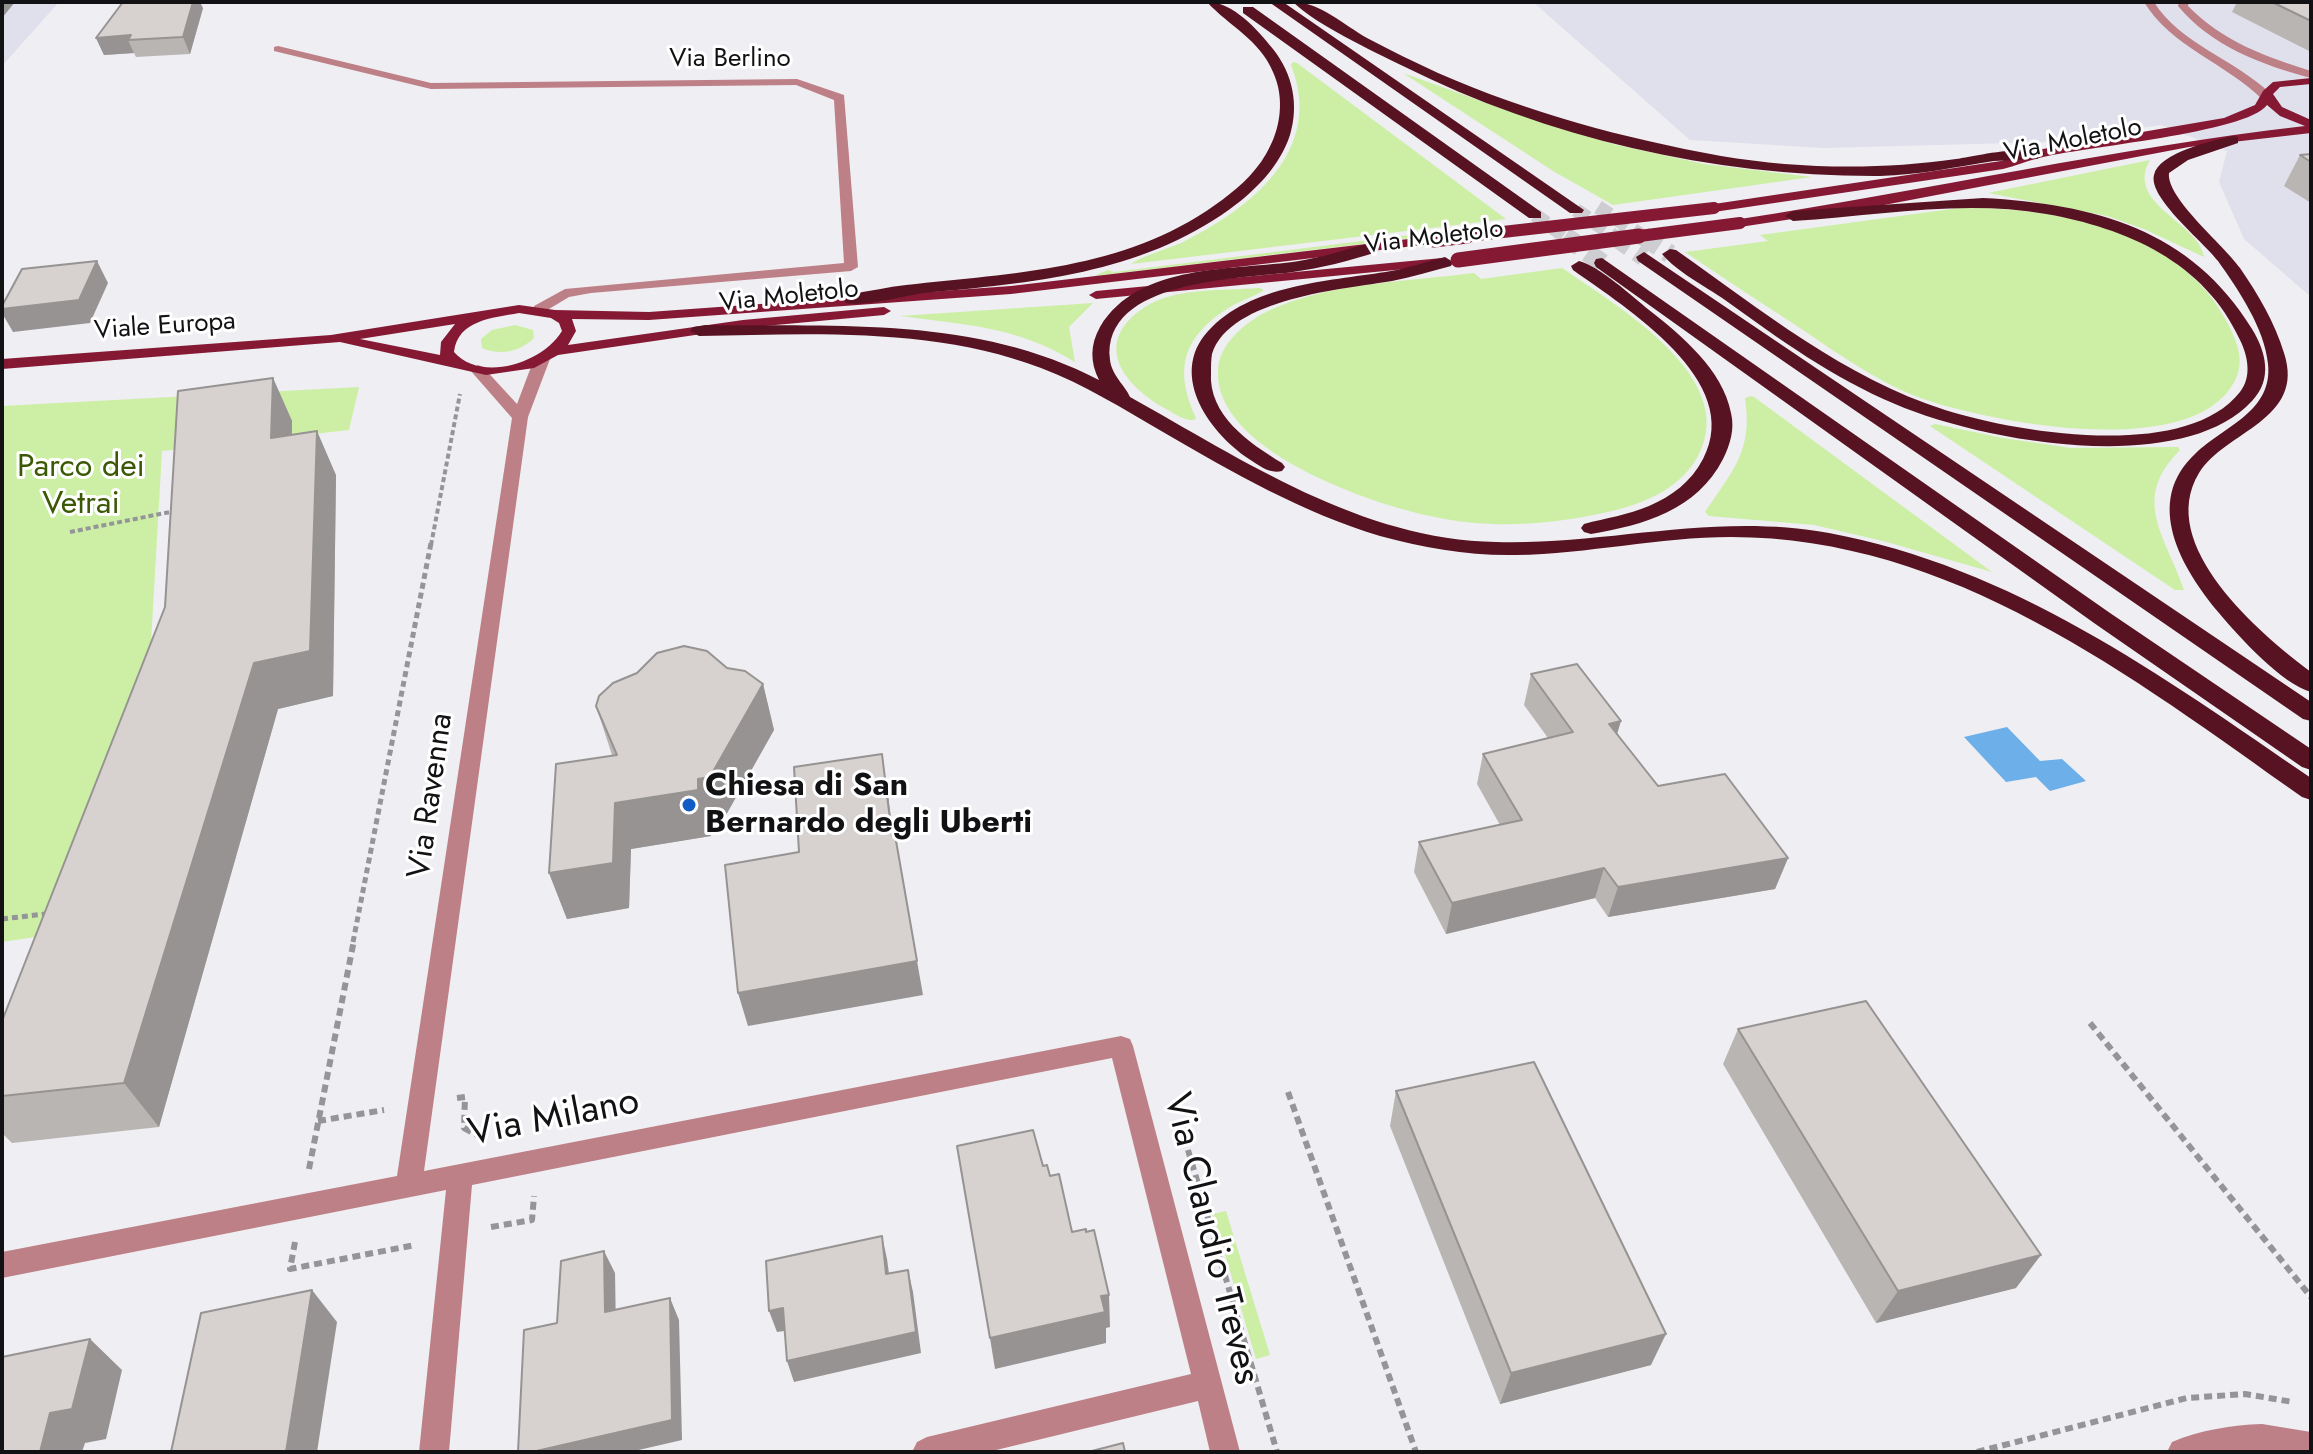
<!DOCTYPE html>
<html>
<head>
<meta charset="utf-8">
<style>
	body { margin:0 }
	#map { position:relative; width:2313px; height:1454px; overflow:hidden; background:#eeeef3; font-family:Jost,sans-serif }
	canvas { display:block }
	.frame { position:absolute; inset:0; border:4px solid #121214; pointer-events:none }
</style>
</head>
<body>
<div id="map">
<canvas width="2313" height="1454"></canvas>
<div class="frame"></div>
</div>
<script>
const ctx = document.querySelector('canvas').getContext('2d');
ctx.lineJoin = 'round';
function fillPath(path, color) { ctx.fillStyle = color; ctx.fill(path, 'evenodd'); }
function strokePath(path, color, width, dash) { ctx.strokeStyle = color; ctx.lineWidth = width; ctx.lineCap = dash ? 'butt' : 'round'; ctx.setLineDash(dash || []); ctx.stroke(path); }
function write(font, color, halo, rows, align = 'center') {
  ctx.font = font + ' Jost,sans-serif'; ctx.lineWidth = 6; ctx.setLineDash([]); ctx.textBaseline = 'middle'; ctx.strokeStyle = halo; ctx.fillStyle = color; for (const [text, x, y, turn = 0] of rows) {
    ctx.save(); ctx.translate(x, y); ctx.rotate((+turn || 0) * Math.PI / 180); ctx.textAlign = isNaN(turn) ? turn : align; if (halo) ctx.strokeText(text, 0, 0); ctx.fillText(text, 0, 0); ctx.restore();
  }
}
const built = new Path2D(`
	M 2,2 L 59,2 L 2,66 Z
	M 1533,2 L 2311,2 L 2311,297 L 2244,239 L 2219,182 L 2227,151 L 2161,125 L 2051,142 L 1824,148 L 1690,140 Z`);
const green = new Path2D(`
	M 1293,62 L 1297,63 L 1506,219 L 1131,264 C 1142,256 1165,250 1181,243 C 1250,209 1325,151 1291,65 Z
	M 1403,73 L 1506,110 L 1613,144 L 1704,164 L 1812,177 L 1613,205 L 1553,171 Z
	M 2150,160 C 2124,204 2199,222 2204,257 L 2144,229 L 2107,216 L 1988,193 Z
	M 1959,208 C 2052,206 2184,231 2228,324 C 2236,340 2244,358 2237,376 C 2201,465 1984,422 1915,396 C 1876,380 1841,356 1806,332 C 1766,306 1725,279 1685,252 L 1768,241 L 1760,235 Z
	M 1426,233 L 1429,236 L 1094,276 L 1108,270 L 1114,272 Z
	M 1562,268 C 1615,305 1741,377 1698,456 C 1679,491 1640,505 1603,513 C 1548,525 1490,529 1435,517 C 1372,505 1213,450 1218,370 C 1219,344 1245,323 1266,312 C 1328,282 1406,282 1474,273 L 1481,279 Z
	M 1259,288 L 1264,290 C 1254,297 1241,300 1230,307 C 1183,336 1173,369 1196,418 L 1194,420 C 1184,421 1175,414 1166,409 C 1124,386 1090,343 1145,307 C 1176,287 1224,291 1259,288 Z
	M 1093,303 L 1069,327 L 1075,362 C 1017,326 965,325 900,316 Z
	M 515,325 L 533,330 L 534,338 C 520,352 499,356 482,348 L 481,339 L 492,330 Z
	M 359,387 L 349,430 L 162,451 L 150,660 L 42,936 L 2,942 L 2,406 Z
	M 1751,396 L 1754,397 L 1992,572 L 1883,541 L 1814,525 L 1709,516 L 1705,512 C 1733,470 1753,451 1745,398 Z
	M 1935,424 L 2003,438 L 2071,448 L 2178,447 L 2180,450 C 2130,500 2166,536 2184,590 L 2175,590 L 1930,426 Z
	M 1226,1211 L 1270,1355 L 1256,1359 L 1213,1214 Z`);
const water = new Path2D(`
	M 2007,727 L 2040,761 L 2062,759 L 2086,781 L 2050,791 L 2036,777 L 2006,782 L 1964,737 Z`);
const highwayTunnelFar1 = new Path2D(`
	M 1598,207 L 1646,238
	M 1576,210 L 1617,238
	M 1535,215 L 1567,238`);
const highwayTunnel = new Path2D(`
	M 1565,236 L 1602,263
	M 1614,236 L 1644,257
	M 1643,236 L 1670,254`);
const pathFar2 = new Path2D(`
	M 70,532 L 175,511
	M 431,545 L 460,394`);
const pathFar1 = new Path2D(`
	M 2,919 L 45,914 L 47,917
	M 353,942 L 431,543`);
const path = new Path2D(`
	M 2090,1023 L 2311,1297
	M 1288,1092 L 1416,1452
	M 457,1098 L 465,1097 L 464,1128 L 477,1135
	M 318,1121 L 384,1110
	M 1188,1150 L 1277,1452
	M 309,1169 L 354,940
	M 491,1227 L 532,1220 L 534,1196
	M 295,1242 L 290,1269 L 415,1245
	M 1977,1452 L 2187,1398 L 2245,1394 L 2293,1402`);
const minor = new Path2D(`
	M 2144,2 L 2154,2 C 2179,43 2236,60 2271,94 L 2271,100 L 2263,100 C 2226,63 2171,47 2144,2 Z
	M 2179,2 L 2189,2 L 2188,6 C 2222,41 2266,57 2311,71 L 2311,78 C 2262,65 2211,46 2178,6 Z
	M 278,46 L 431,83 L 797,79 L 844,95 L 858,267 L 851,271 L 591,293 L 569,297 L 544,312 L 534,312 L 534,306 L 565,289 L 844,263 L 834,100 L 796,85 L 431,89 L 274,51 L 274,47 Z
	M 542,354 L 550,359 L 528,417 L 424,1171 L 1121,1036 L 1130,1039 L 1133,1046 L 1240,1452 L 1210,1452 L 1198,1401 L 988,1452 L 912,1452 L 917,1442 L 927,1437 L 1191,1374 L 1112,1058 L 472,1185 L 449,1452 L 419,1452 L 446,1190 L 2,1278 L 2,1252 L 397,1176 L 512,418 L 470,370 L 478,365 L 483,367 L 517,404 L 534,359 Z
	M 2262,1424 L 2311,1432 L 2311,1452 L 2167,1452 L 2172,1442 C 2200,1430 2232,1425 2262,1424 Z`);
const major = new Path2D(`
	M 2311,78 L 2311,84 L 2280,87 L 2273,94 L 2282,107 L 2311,120 L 2311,133 L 2189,147 L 1884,205 L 1740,227 L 1733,223 L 1740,219 C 1929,190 2115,148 2305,126 L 2280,116 L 2267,105 C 2247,133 2080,147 2039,158 C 2027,161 2015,166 2003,169 L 1714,212 L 1707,208 L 1714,204 L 2001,161 L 2037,150 L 2224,118 L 2255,105 L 2263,91 L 2273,82 Z
	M 1434,236 L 1441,240 L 1439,243 L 1011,294 L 649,320 L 572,319 L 576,331 L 568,345 L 743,320 L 884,307 L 891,311 L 884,315 L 743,328 L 558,355 L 534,368 L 486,375 L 340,342 L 2,369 L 2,359 L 331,335 L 519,305 L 555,310 L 649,312 L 1011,286 ZM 519,313 L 551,318 L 559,323 L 562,331 C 543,363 481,383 454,352 C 458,320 492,318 519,313 ZM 455,324 L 441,342 L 440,355 L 360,339 Z
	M 1442,258 L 1447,259 L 1447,265 L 1096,299 L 1089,295 L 1096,291 Z`);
const highway = new Path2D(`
	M 1207,2 C 1233,2 1257,29 1273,49 C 1293,74 1299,105 1290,135 C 1280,166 1255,191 1230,209 C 1140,274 1031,283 924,293 C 902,296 865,307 846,303 L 843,299 L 852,294 C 870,291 888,287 906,285 C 1013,273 1124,270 1215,205 C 1235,191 1254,175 1266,154 C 1281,129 1285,98 1273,72 C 1260,40 1229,26 1207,2 Z
	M 1269,2 L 1283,2 L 1584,210 L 1582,213 L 1570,213 Z
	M 1293,2 C 1320,2 1344,25 1367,38 C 1390,50 1414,62 1438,73 C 1529,113 1623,138 1721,156 C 1798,169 1880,170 1956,159 C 1975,156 2032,143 2045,154 L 2037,159 C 2023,160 2009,160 1994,161 C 1956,167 1918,175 1880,176 C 1717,177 1549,139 1403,66 C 1371,50 1318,26 1293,2 Z
	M 1243,7 L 1253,7 L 1541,212 L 1541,218 L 1529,218 L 1243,13 Z
	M 2233,136 L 2238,137 L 2238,143 L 2188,160 L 2169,173 C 2166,198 2223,244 2240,268 C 2258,294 2275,323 2284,353 C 2306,420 2225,431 2199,473 C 2155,545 2260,634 2311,672 L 2311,692 C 2282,684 2239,637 2219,613 C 2182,569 2142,502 2196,453 C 2225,426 2273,411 2268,364 C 2265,329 2238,289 2218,261 C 2204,242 2148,198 2154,175 C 2158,153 2214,140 2233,136 Z
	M 1983,198 C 2094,204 2191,229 2252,329 C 2266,352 2273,379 2252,401 C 2181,478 1980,441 1895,404 C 1833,378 1779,339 1725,300 C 1705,286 1677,272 1662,254 L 1670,249 L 1676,250 C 1761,310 1845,378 1945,410 C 2018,433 2186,461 2240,392 C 2252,377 2248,356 2240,340 C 2205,262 2126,228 2046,214 C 1962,199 1877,216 1793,221 L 1785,216 L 1793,211 Z
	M 1371,243 L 1379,248 L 1377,252 C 1349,261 1321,268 1293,272 C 1242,279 1101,279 1110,360 C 1112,376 1125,385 1130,397 C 1243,460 1362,540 1496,542 C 1610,545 1712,512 1829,533 C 2012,567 2161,675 2311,778 L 2311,800 L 2302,797 C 2131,676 1951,537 1731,537 C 1659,537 1588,554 1516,555 C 1470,556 1424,548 1380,536 C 1303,513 1232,472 1163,432 C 1123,409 1084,384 1041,368 C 933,327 812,334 699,336 L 690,331 L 693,327 L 706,325 C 840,327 976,316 1099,380 C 1090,362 1090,345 1100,327 C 1139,262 1233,271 1299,261 C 1324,257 1347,249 1371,243 Z
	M 1644,252 L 2311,702 L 2311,721 L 2303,719 L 1638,261 L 1636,257 Z
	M 1445,257 L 1453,262 L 1451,266 C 1431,271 1412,277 1392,281 C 1344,289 1230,298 1212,354 C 1211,359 1211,367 1211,372 C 1208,415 1249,443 1282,463 L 1285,467 L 1282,471 C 1269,474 1260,466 1249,459 C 1207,431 1166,371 1212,327 C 1257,283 1333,281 1391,271 C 1410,268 1427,261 1445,257 Z
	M 1602,258 L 2110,613 L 2311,749 L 2311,770 L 2302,767 L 2094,623 L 1596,267 L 1594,263 L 1596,259 Z
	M 1579,261 C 1599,266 1632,296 1649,310 C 1681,335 1723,370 1731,413 C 1735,429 1730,445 1723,459 C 1697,510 1644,525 1591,534 L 1584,532 L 1581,528 L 1584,524 C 1606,518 1628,515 1649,506 C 1672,496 1691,482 1703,459 C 1745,381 1626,308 1573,270 L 1571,266 Z`);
const majorBridgeFar1 = new Path2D(`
	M 1450,238 L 1714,208
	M 1624,238 L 1740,223`);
const majorBridge = new Path2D(`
	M 1434,240 L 1467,236
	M 1458,260 L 1639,236`);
const wall = new Path2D(`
	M 2237,2 L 2311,2 L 2311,52 L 2232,12 Z
	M 203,8 L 190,54 L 136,57 L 134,53 L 104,55 L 96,38 Z
	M 2311,154 L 2311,203 L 2284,186 L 2300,155 Z
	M 273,378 L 292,421 L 292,435 L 336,475 L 333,696 L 278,709 L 159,1127 L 12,1143 L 2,1133 L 2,1021 Z
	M 727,668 L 763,684 L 774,730 L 722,822 L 711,824 L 711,836 L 631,849 L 629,908 L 567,919 L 549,873 L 612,755 L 596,706 Z
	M 1531,674 L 1617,734 L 1658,786 L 1788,858 L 1775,889 L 1608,917 L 1595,898 L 1446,934 L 1414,872 L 1419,842 L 1500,825 L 1477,784 L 1483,754 L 1548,738 L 1524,705 Z
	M 1738,1029 L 2016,1288 L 1876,1323 L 1723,1064 Z
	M 1396,1091 L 1651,1365 L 1500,1404 L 1390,1126 Z`);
const shadedWall = new Path2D(`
	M 2,2 L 15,2 L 2,18 Z
	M 193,2 L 200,2 L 203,8 L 190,54 L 183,37 Z
	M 131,35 L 128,40 L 134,53 L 104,55 L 96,38 Z
	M 97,261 L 108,283 L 90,323 L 13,332 L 2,313 L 2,309 Z
	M 273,378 L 292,421 L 291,482 L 271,438 Z
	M 317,431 L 336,475 L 333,696 L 278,709 L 159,1127 L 124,1083 Z
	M 763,684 L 774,730 L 722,822 L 711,824 L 711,836 L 631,849 L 629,908 L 567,919 L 549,873 L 615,803 L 698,779 Z
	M 1621,721 L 1612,751 L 1609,724 Z
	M 882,754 L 887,788 L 898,870 L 892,836 Z
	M 1788,858 L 1775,889 L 1608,917 L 1618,887 Z
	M 1604,868 L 1595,898 L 1446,934 L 1452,903 Z
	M 917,961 L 923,995 L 748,1026 L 738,993 Z
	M 882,1236 L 887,1259 L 892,1296 L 886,1274 Z
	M 604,1251 L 615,1273 L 616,1333 L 605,1312 Z
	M 2041,1255 L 2016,1288 L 1876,1323 L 1898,1291 Z
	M 908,1270 L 913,1292 L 921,1353 L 794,1382 L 787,1361 Z
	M 312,1290 L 337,1322 L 317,1452 L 286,1452 Z
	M 1109,1295 L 1110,1327 L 1106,1328 L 1106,1343 L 995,1369 L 990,1338 L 1101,1296 Z
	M 670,1298 L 679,1320 L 682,1440 L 630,1452 L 532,1452 Z
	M 783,1308 L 791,1330 L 777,1332 L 769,1311 Z
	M 1666,1334 L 1651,1365 L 1500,1404 L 1511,1373 Z
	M 90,1339 L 122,1370 L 106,1439 L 85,1443 L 82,1452 L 40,1452 L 50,1413 Z`);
const building = new Path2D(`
	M 123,2 L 193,2 L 183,37 L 128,40 L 131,35 L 96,38 Z
	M 2272,2 L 2311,2 L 2311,21 Z
	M 2311,154 L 2311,162 L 2300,155 Z
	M 97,261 L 79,300 L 2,309 L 2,306 L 22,269 Z
	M 273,378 L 271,438 L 317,431 L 310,651 L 254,663 L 124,1083 L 2,1096 L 2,1021 L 165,607 L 178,391 Z
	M 684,646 L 707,651 L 727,668 L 745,671 L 763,684 L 710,777 L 698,779 L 698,790 L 615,803 L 613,863 L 549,873 L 556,764 L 617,755 L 596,706 L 599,696 L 613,683 L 637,673 L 657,653 Z
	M 1577,664 L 1621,721 L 1609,724 L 1658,786 L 1725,774 L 1788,858 L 1618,887 L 1604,868 L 1452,903 L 1419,842 L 1522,820 L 1483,754 L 1573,732 L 1531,674 Z
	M 882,754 L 892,836 L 895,835 L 917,961 L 738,993 L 725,865 L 799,852 L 794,767 Z
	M 1866,1001 L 2041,1255 L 1898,1291 L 1738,1029 Z
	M 1534,1062 L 1666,1334 L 1511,1373 L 1396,1091 Z
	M 1033,1130 L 1043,1166 L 1047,1165 L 1050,1176 L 1059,1174 L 1072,1232 L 1086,1229 L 1086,1232 L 1094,1230 L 1109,1295 L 1101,1296 L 1105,1312 L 990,1338 L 957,1146 Z
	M 882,1236 L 886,1274 L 908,1270 L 916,1332 L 787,1361 L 783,1308 L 769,1311 L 766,1261 Z
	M 604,1251 L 605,1312 L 670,1298 L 672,1420 L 532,1452 L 518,1452 L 524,1330 L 557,1323 L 561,1261 Z
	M 312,1290 L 286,1452 L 171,1452 L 201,1313 Z
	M 90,1339 L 72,1409 L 50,1413 L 40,1452 L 2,1452 L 2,1357 Z
	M 1123,1443 L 1125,1452 L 1088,1452 Z`);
const markers = [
	[689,805,8,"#0f5cc6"]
];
const farStreetnames = [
	["Via Berlino",730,60],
	["Via Moletolo",2073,141,-11],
	["Via Moletolo",1434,238,-7],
	["Via Moletolo",789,297,-6],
	["Viale Europa",165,327,-4]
];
const parkNames = [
	["Parco dei",81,468],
	["Vetrai",81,505]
];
const poiNames = [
	["Chiesa di San",705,787],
	["Bernardo degli Uberti",705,824]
];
const streetNames = [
	["Via Ravenna",432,796,-82]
];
const nearStreetnames = [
	["Via Milano",554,1119,-11],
	["Via Claudio Treves",1210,1239,76]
];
fillPath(built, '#e0e0ec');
fillPath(green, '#ccefa5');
fillPath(water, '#6dafe8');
strokePath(highwayTunnelFar1, '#cdcdd2', 14, [14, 7]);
strokePath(highwayTunnel, '#cdcdd2', 19, [19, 9]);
strokePath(pathFar2, '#959599', 4, [5, 3]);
strokePath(pathFar1, '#959599', 5, [6, 4]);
strokePath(path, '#959599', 6, [8, 5]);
fillPath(minor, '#bd8086');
fillPath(major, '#851934');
fillPath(highway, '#581322');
strokePath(majorBridgeFar1, '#851934', 12);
strokePath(majorBridge, '#851934', 15);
fillPath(wall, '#b9b5b3');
fillPath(shadedWall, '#969392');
fillPath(building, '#d7d2d0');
strokePath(building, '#969392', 2);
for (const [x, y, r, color] of markers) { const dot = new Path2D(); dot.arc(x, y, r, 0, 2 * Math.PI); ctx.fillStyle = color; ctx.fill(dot); strokePath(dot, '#fff', 3); }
write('26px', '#121214', '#fff', farStreetnames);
write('32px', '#3b5905', '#fff', parkNames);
write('bold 32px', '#121214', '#fff', poiNames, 'left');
write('32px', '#121214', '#fff', streetNames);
write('38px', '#121214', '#fff', nearStreetnames);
</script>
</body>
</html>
